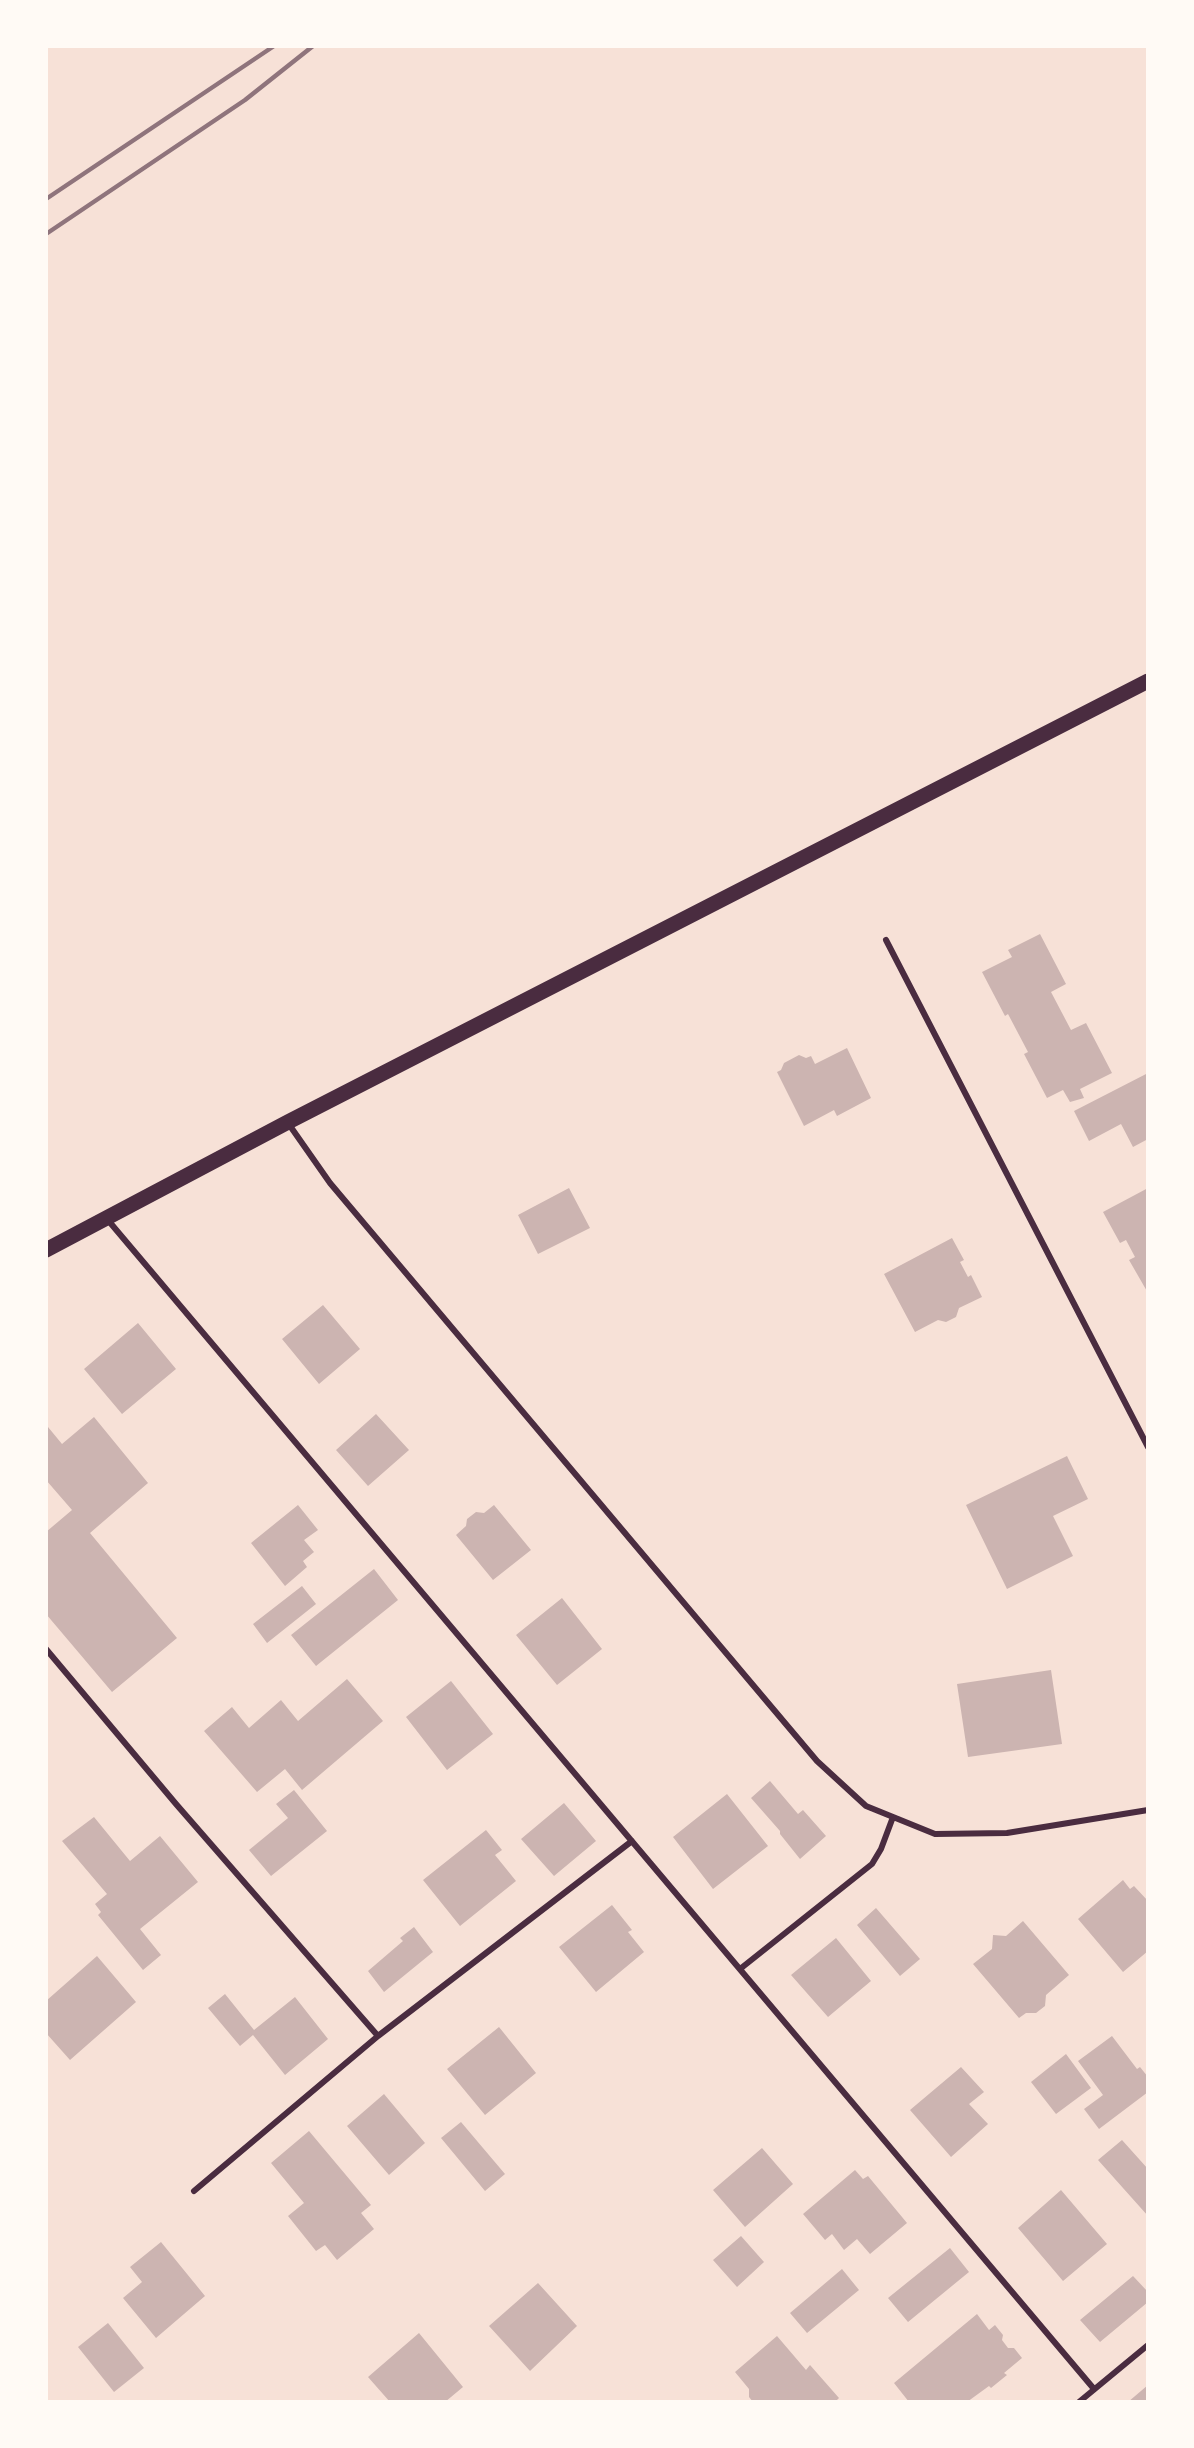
<!DOCTYPE html>
<html>
<head>
<meta charset="utf-8">
<style>
	body { margin:0 }
	#map { position:relative; width:1194px; height:2448px; overflow:hidden; background:#f7e1d7; font-family:"Exo 2",sans-serif }
	canvas { display:block }
	.frame { position:absolute; inset:0; border:48px solid #fffaf5; pointer-events:none }
</style>
</head>
<body>
<div id="map">
<canvas width="1194" height="2448"></canvas>
<div class="frame"></div>
</div>
<script>
const ctx = document.querySelector('canvas').getContext('2d');
ctx.lineJoin = 'round';
function fillPath(path, color) { ctx.fillStyle = color; ctx.fill(path, 'evenodd'); }
function strokePath(path, color, width, dash) { ctx.strokeStyle = color; ctx.lineWidth = width; ctx.lineCap = dash ? 'butt' : 'round'; ctx.setLineDash(dash || []); ctx.stroke(path); }
const building = new Path2D(`
	M 1040,934 L 1066,984 L 1051,992 L 1071,1030 L 1086,1023 L 1112,1073 L 1080,1089 L 1084,1098 L 1070,1102 L 1063,1090 L 1047,1098 L 1024,1054 L 1028,1052 L 1008,1014 L 1005,1016 L 982,972 L 1012,957 L 1008,950 Z
	M 847,1048 L 871,1098 L 837,1116 L 834,1110 L 804,1126 L 777,1072 L 781,1070 L 784,1063 L 799,1055 L 806,1058 L 811,1056 L 815,1064 Z
	M 1148,1073 L 1148,1139 L 1133,1147 L 1121,1124 L 1089,1141 L 1074,1111 Z
	M 569,1188 L 590,1228 L 538,1254 L 518,1215 Z
	M 1148,1188 L 1148,1293 L 1129,1260 L 1135,1257 L 1126,1240 L 1120,1243 L 1103,1212 Z
	M 952,1238 L 964,1260 L 960,1262 L 968,1277 L 971,1275 L 982,1297 L 959,1308 L 956,1317 L 946,1322 L 938,1320 L 915,1332 L 884,1274 Z
	M 323,1305 L 360,1349 L 319,1384 L 282,1339 Z
	M 138,1323 L 176,1369 L 122,1414 L 84,1369 Z
	M 376,1414 L 409,1450 L 368,1486 L 336,1450 Z
	M 94,1417 L 148,1483 L 90,1533 L 177,1638 L 112,1692 L 46,1614 L 46,1532 L 72,1510 L 46,1480 L 46,1428 L 48,1427 L 62,1444 Z
	M 1067,1456 L 1088,1499 L 1053,1516 L 1073,1556 L 1007,1589 L 966,1505 Z
	M 298,1505 L 318,1530 L 304,1540 L 314,1552 L 303,1561 L 307,1567 L 285,1586 L 251,1543 Z
	M 494,1505 L 531,1550 L 493,1580 L 456,1535 L 466,1526 L 467,1519 L 476,1512 L 484,1513 Z
	M 374,1569 L 398,1600 L 316,1666 L 291,1635 Z
	M 302,1586 L 316,1604 L 267,1643 L 253,1624 Z
	M 562,1598 L 602,1649 L 557,1685 L 516,1635 Z
	M 1051,1670 L 1062,1744 L 968,1757 L 957,1684 Z
	M 347,1679 L 383,1721 L 302,1790 L 285,1769 L 257,1792 L 204,1731 L 232,1707 L 249,1728 L 281,1700 L 298,1721 Z
	M 451,1681 L 493,1734 L 447,1770 L 406,1717 Z
	M 770,1781 L 798,1814 L 803,1810 L 826,1836 L 800,1859 L 780,1834 L 780,1831 L 751,1798 Z
	M 294,1790 L 327,1831 L 271,1876 L 249,1850 L 288,1818 L 276,1804 Z
	M 727,1794 L 768,1846 L 713,1889 L 673,1837 Z
	M 564,1803 L 596,1841 L 554,1876 L 521,1839 Z
	M 94,1817 L 130,1861 L 160,1836 L 198,1882 L 140,1929 L 161,1955 L 143,1970 L 98,1915 L 101,1912 L 95,1904 L 107,1894 L 62,1841 Z
	M 486,1830 L 502,1850 L 495,1855 L 516,1881 L 460,1926 L 423,1880 Z
	M 1123,1880 L 1130,1889 L 1134,1886 L 1148,1901 L 1148,1951 L 1123,1972 L 1078,1919 Z
	M 612,1905 L 632,1930 L 628,1932 L 644,1952 L 596,1992 L 559,1947 Z
	M 876,1908 L 920,1959 L 900,1976 L 857,1925 Z
	M 1023,1921 L 1069,1975 L 1046,1995 L 1045,2006 L 1036,2013 L 1026,2013 L 1019,2018 L 973,1964 L 992,1949 L 993,1935 L 1006,1936 Z
	M 414,1927 L 433,1952 L 384,1992 L 368,1971 L 403,1941 L 400,1938 Z
	M 836,1938 L 871,1981 L 828,2017 L 791,1975 Z
	M 97,1956 L 136,2002 L 70,2060 L 46,2033 L 46,2001 Z
	M 225,1994 L 254,2030 L 295,1997 L 328,2039 L 285,2075 L 253,2035 L 240,2046 L 208,2008 Z
	M 499,2027 L 536,2073 L 485,2115 L 447,2069 Z
	M 1112,2036 L 1137,2069 L 1140,2067 L 1148,2077 L 1148,2092 L 1099,2129 L 1084,2109 L 1103,2095 L 1078,2061 Z
	M 1066,2054 L 1091,2088 L 1056,2114 L 1031,2082 Z
	M 961,2067 L 984,2092 L 969,2104 L 988,2124 L 951,2157 L 910,2110 Z
	M 384,2094 L 425,2143 L 389,2175 L 347,2126 Z
	M 461,2122 L 505,2174 L 485,2191 L 441,2138 Z
	M 309,2131 L 371,2205 L 361,2213 L 374,2229 L 337,2260 L 325,2245 L 316,2251 L 288,2216 L 304,2203 L 271,2163 Z
	M 1122,2140 L 1148,2169 L 1148,2216 L 1098,2160 Z
	M 762,2148 L 793,2184 L 745,2227 L 713,2190 Z
	M 855,2170 L 863,2179 L 868,2176 L 907,2223 L 870,2254 L 857,2239 L 844,2250 L 832,2234 L 825,2240 L 803,2214 Z
	M 1061,2190 L 1107,2244 L 1063,2281 L 1018,2228 Z
	M 741,2236 L 764,2262 L 737,2287 L 713,2260 Z
	M 161,2242 L 205,2296 L 156,2338 L 123,2298 L 142,2282 L 130,2267 Z
	M 950,2248 L 969,2272 L 908,2322 L 888,2298 Z
	M 842,2269 L 859,2290 L 807,2333 L 790,2313 Z
	M 1133,2276 L 1148,2292 L 1148,2302 L 1100,2342 L 1080,2320 Z
	M 538,2283 L 577,2326 L 530,2371 L 489,2326 Z
	M 977,2314 L 989,2330 L 995,2325 L 1003,2335 L 1002,2340 L 1008,2348 L 1014,2348 L 1022,2358 L 1004,2373 L 1007,2375 L 991,2388 L 989,2386 L 967,2402 L 909,2402 L 894,2383 Z
	M 108,2323 L 144,2368 L 114,2392 L 78,2347 Z
	M 419,2333 L 463,2387 L 445,2402 L 390,2402 L 368,2377 Z
	M 777,2336 L 806,2370 L 810,2365 L 839,2398 L 835,2402 L 753,2402 L 749,2397 L 749,2389 L 735,2372 Z
	M 1148,2385 L 1148,2402 L 1128,2402 Z`);
const minor = new Path2D(`
	M 886,940 L 1148,1447
	M 288,1123 L 330,1183 L 817,1761 L 866,1806 L 935,1834 L 1007,1833 L 1148,1810
	M 107,1219 L 1094,2389
	M 46,1649 L 176,1804 L 378,2036
	M 740,1969 L 872,1864 L 881,1849 L 893,1817
	M 194,2191 L 378,2036 L 632,1841
	M 1079,2402 L 1148,2345`);
const primary = new Path2D(`
	M 46,1250 L 288,1122 L 1148,681`);
const rail = new Path2D(`
	M 46,199 L 274,46
	M 46,234 L 245,100 L 313,46`);
fillPath(building, '#ccb4b1');
strokePath(minor, '#4a2c40', 6);
strokePath(primary, '#4a2c40', 15);
strokePath(rail, '#8f747c', 4.5);
</script>
</body>
</html>
